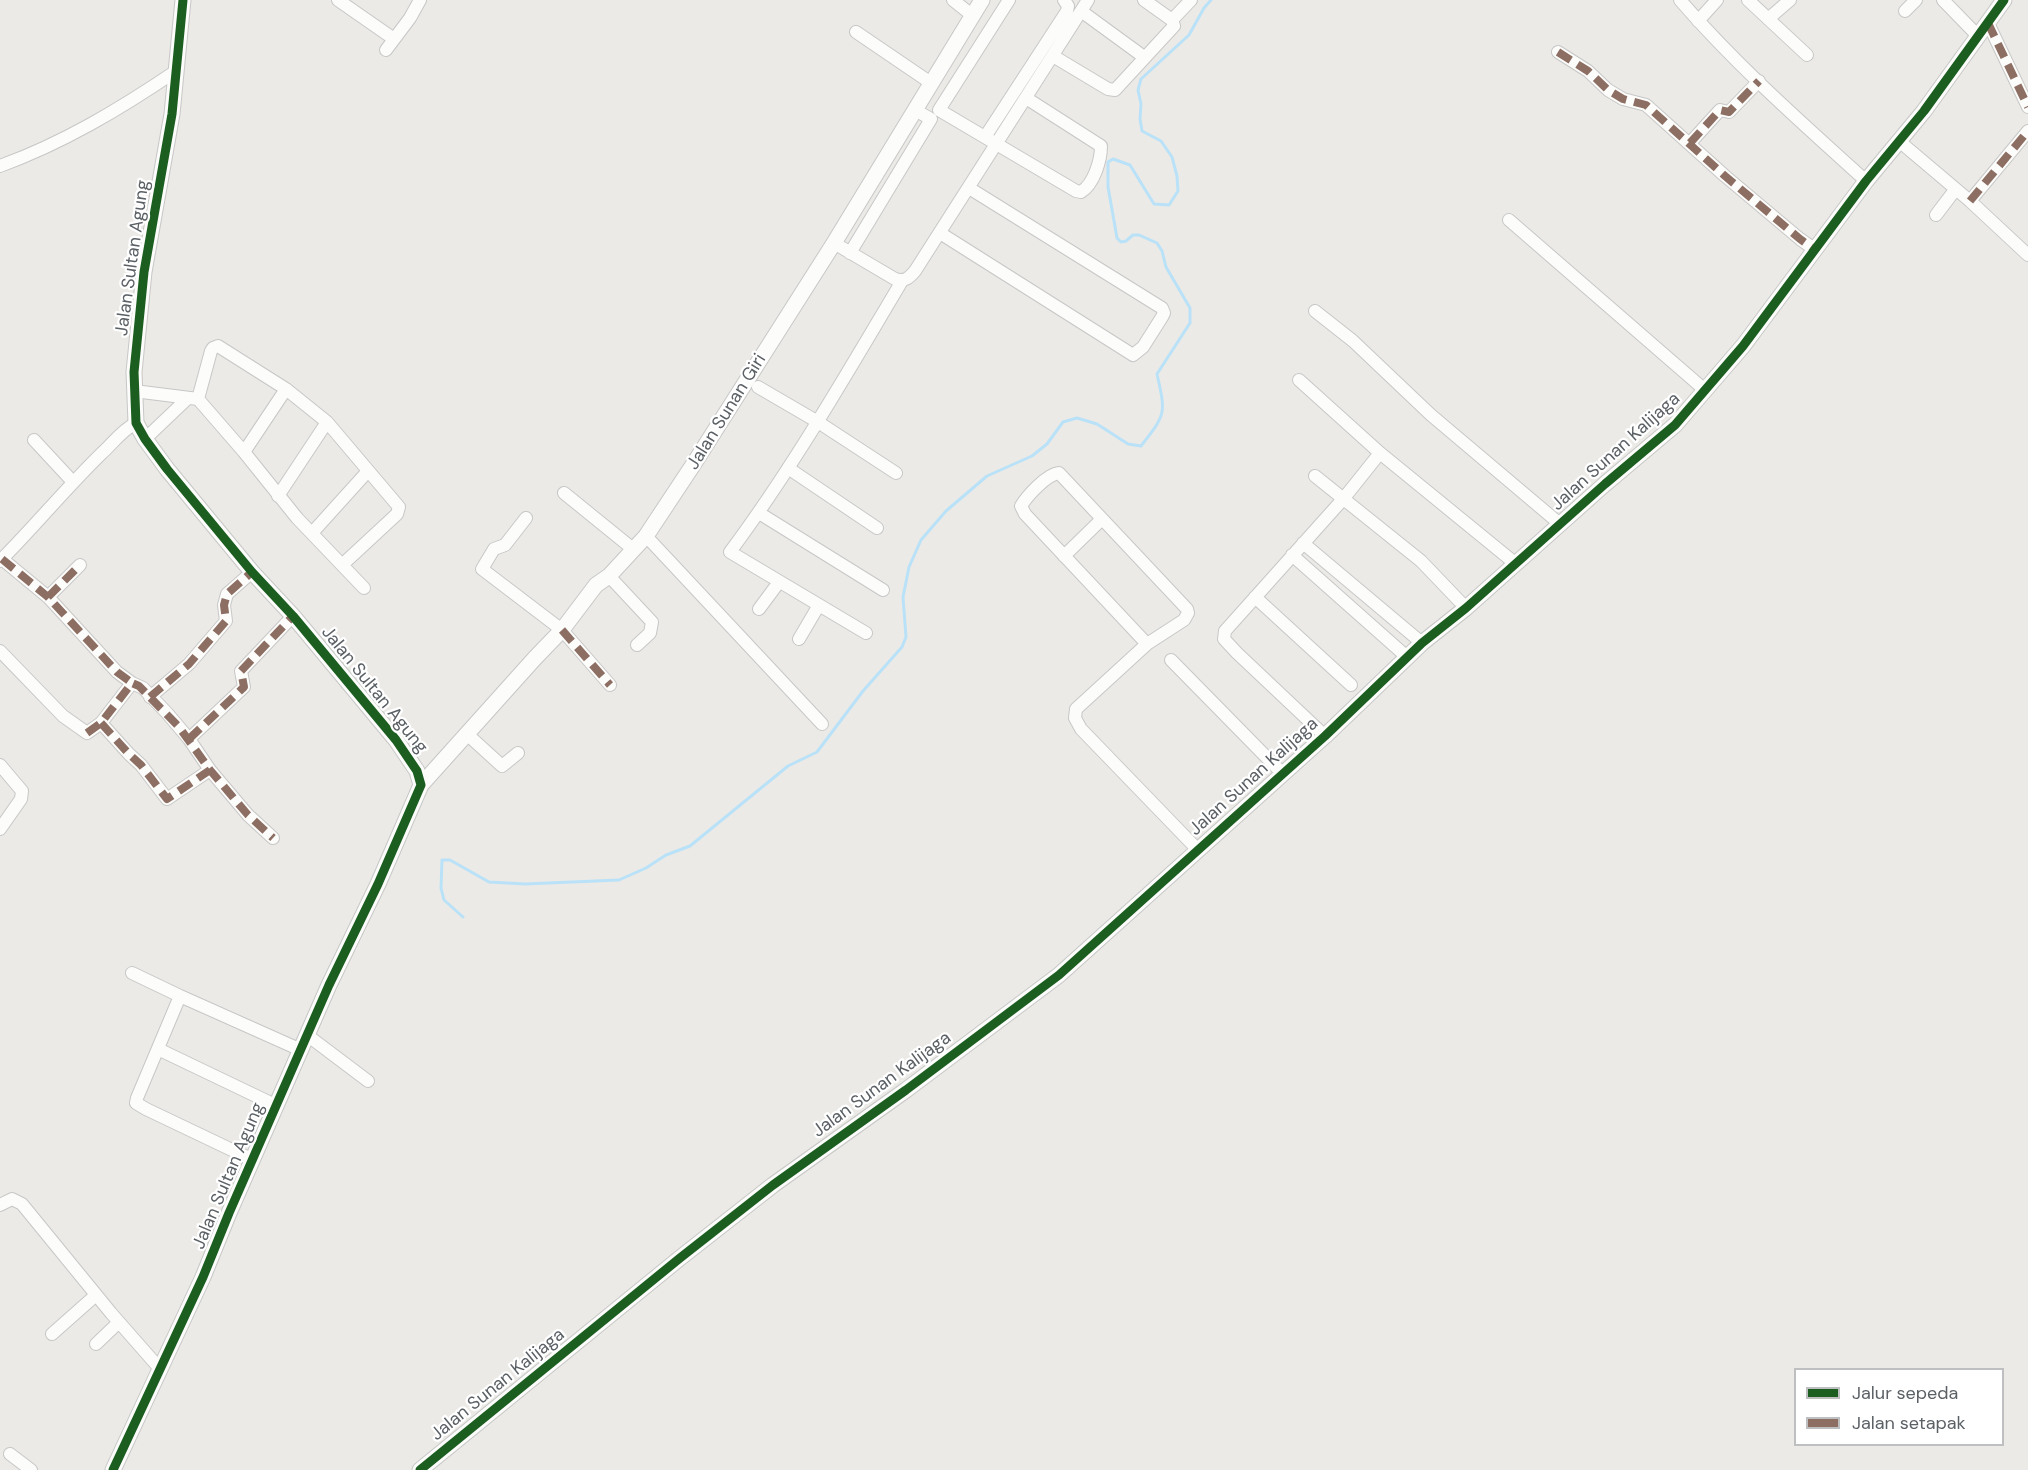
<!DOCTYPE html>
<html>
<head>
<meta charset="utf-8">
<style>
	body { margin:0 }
	#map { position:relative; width:2028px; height:1470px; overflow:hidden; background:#eceae6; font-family:"DM Sans",sans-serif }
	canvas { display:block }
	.legend { position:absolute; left:1794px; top:1368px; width:210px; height:78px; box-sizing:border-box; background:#fff; border:2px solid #bdbfc1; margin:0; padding:8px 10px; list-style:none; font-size:18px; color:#5b6065 }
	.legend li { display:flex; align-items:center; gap:12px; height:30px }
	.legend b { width:30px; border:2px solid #bdbfc1 }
</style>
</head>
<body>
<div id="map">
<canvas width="2028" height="1470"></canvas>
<ul class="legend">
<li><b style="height:8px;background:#1b5e20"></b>Jalur sepeda</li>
<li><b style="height:8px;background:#8d6e63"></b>Jalan setapak</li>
</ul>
</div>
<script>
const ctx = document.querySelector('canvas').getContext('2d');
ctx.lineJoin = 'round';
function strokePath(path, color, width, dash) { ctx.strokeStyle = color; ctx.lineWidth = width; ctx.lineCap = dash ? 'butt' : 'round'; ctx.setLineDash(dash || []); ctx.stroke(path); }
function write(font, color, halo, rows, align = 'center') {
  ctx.font = font + ' "DM Sans",sans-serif'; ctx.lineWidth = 4.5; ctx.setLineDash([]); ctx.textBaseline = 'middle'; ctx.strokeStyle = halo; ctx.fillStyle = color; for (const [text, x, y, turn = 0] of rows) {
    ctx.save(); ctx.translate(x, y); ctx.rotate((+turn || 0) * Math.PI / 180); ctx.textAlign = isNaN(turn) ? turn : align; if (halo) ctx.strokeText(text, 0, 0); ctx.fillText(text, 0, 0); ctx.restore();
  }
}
const stream = new Path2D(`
	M 463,917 L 444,900 L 441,888 L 442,860 L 450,860 L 489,882 L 525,884 L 619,880 L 646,868 L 666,855 L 690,846 L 788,766 L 817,752 L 863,691 L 902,647 L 906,637 L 903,597 L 909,567 L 921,540 L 946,511 L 987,476 L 1032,456 L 1047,444 L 1063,422 L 1077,418 L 1097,424 L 1128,444 L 1141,446 C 1166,414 1166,414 1157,374 L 1190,323 L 1190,308 L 1166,267 L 1162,251 L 1157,243 L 1139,235 L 1133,235 L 1126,241 L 1121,242 L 1117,238 L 1108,187 L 1108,162 L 1113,159 L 1130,165 L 1154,204 L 1169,205 L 1178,191 L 1177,176 L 1172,157 L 1161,141 L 1142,131 L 1140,119 L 1141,104 L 1138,90 L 1141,79 L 1189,35 L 1204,8 L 1211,0`);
const minor = new Path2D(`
	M 338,0 L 394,39
	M 953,0 L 973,16
	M 1009,0 L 939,110 L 1076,191 L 1081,192 C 1094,184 1101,160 1101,146 L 1026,98
	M 1680,0 C 1736,65 1802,123 1866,181
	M 1748,0 L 1807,55
	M 1943,0 L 1978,36
	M 1081,11 L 1144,57
	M 1905,11 L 1916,0
	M 1768,19 L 1790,0
	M 1172,20 L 1191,0
	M 1698,21 L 1717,0
	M 1988,23 L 2028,107
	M 856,32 L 931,83
	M 386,50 L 410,18 L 420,0
	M 1558,52 L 1588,71 L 1608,90 L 1623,99 L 1646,105 L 1725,176 L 1800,239 L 1814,249
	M 1053,56 L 1108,89 L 1115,90 L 1174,26 L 1172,20 L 1144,0
	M 985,137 L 1067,11 L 1068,6 L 1064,0
	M 1899,141 L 1970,201 L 2028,255
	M 1690,143 L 1720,110 L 1729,112 L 1759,81
	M 0,166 C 63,143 120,109 176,71
	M 1970,201 L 2028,131
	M 1936,215 L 1955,190
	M 1509,220 L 1706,391
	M 940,233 L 1133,355 L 1143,347 L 1162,317 L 1164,313 L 1162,308 L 969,188
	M 834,243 L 895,279 C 905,282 909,278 915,271 L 1088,0
	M 850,253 L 931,119 L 915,110
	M 1315,311 L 1353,341 L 1431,415 L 1560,524
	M 1299,380 L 1380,453 L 1516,564
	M 758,387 L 818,422 L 896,473
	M 134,391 L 198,399 L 244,452 L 297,518 L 364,588
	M 198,399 L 211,351 L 213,348 L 218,346 L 286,389 L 327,422 L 399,507 L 397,514 L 342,565
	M 145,439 L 188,398
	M 34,440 L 73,482
	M 244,452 L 286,389
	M 788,468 L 877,528
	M 1315,476 L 1421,561 L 1466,608
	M 564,493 L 633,549
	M 278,496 L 327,422
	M 759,513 L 883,590
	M 526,518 L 505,545 L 494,549 L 482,569 L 562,630 L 610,685
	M 312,533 L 368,471
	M 646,536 L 822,724
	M 1303,543 L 1422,643
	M 1292,555 L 1407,657
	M 1064,556 L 1102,519
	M 2,559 L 48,597 L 117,672 L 132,683
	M 0,561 C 35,526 66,488 102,453 C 113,443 122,430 136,423
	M 609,576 L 652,622 L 650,633 L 637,645
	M 48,597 L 80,565
	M 1255,597 L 1351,685
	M 759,609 L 779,582
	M 866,633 L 730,552 C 794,466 847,373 902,281
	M 799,639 L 819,605
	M 1147,644 L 1184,620 L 1188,613 L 1187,609 L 1059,473 C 1047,474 1027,496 1021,506 L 1025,514 L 1147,644 L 1076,709 L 1075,718 L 1081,729 L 1198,850
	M 0,651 L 63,716 L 87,733 L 101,723 L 132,683 L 143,688 L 167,713 L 189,739 L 210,770 L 248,815 L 273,838
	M 1171,660 L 1283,774
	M 150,697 L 189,664 L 226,621 L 224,605 L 227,594 L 252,572
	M 101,723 L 129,754 L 141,765 L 167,799 L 210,770
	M 468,735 L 502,766 L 518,753
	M 1325,736 L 1237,653 L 1224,639 L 1225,631 L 1344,498 L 1380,453
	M 189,739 L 244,687 L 241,671 L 293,616
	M 0,765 L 22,791 L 21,799 L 0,829
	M 132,973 L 180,996
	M 307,1035 L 368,1081
	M 158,1049 L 277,1106
	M 253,1160 L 146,1109 L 136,1103 L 137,1098 L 180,996 L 301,1050
	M 0,1205 L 12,1199 L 22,1204 L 111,1313 L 161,1370
	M 52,1334 L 96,1295
	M 96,1344 L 119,1322
	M 10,1454 L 31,1470`);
const tertiary = new Path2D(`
	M 421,785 L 535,658 L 562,630 L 596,585 L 609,576 L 646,536 L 693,465 L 834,243 L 982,0
	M 113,1470 L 203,1277 L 229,1213 L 329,985 L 378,884 L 421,785 L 417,771 L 396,740 L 293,616 L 252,572 L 167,469 L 145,439 L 136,423 L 134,372 L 144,272 L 172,114 L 183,0
	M 420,1470 L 680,1258 L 773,1185 L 906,1090 L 1059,975 L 1325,736 L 1422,643 L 1466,608 L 1605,484 L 1675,425 L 1743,346 L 1866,181 L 1924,111 L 2004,0`);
const quiet = new Path2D(`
	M 1988,23 L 2028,107
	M 1558,52 L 1588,71 L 1608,90 L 1623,99 L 1646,105 L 1725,176 L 1800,239 L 1814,249
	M 1690,143 L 1720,110 L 1729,112 L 1759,81
	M 1970,201 L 2028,131
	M 2,559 L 48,597 L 117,672 L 132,683
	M 48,597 L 80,565
	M 562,630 L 610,685
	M 150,697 L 189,664 L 226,621 L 224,605 L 227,594 L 252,572
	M 101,723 L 129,754 L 141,765 L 167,799 L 210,770
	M 87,733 L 101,723 L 132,683 L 139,686 L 179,727 L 210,770 L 248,815 L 273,838
	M 189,739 L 244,687 L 241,671 L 293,616`);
const cycleway = new Path2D(`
	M 113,1470 L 203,1277 L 229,1213 L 329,985 L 378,884 L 421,785 L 417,771 L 396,740 L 293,616 L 252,572 L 167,469 L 145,439 L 136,423 L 134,372 L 144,272 L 172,114 L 183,0
	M 420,1470 L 680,1258 L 773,1185 L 906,1090 L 1059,975 L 1325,736 L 1422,643 L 1466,608 L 1605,484 L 1675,425 L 1743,346 L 1866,181 L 1924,111 L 2004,0`);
const streetNames = [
	["Jalan Sultan Agung",133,258,-82],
	["Jalan Sunan Giri",727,412,-58],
	["Jalan Sunan Kalijaga",1616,452,-42],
	["Jalan Sultan Agung",374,690,51],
	["Jalan Sunan Kalijaga",1254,777,-42],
	["Jalan Sunan Kalijaga",882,1085,-36],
	["Jalan Sultan Agung",229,1176,-67],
	["Jalan Sunan Kalijaga",498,1385,-39]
];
strokePath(stream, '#b9e2f8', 3);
strokePath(minor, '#c7c7c7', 14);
strokePath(tertiary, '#c7c7c7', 17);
strokePath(minor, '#fcfcfb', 12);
strokePath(tertiary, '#fcfcfb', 15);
strokePath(quiet, '#8d6e63', 8, [15, 8]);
strokePath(cycleway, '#1b5e20', 9);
write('18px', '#5b6065', '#fff', streetNames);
</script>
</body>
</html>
